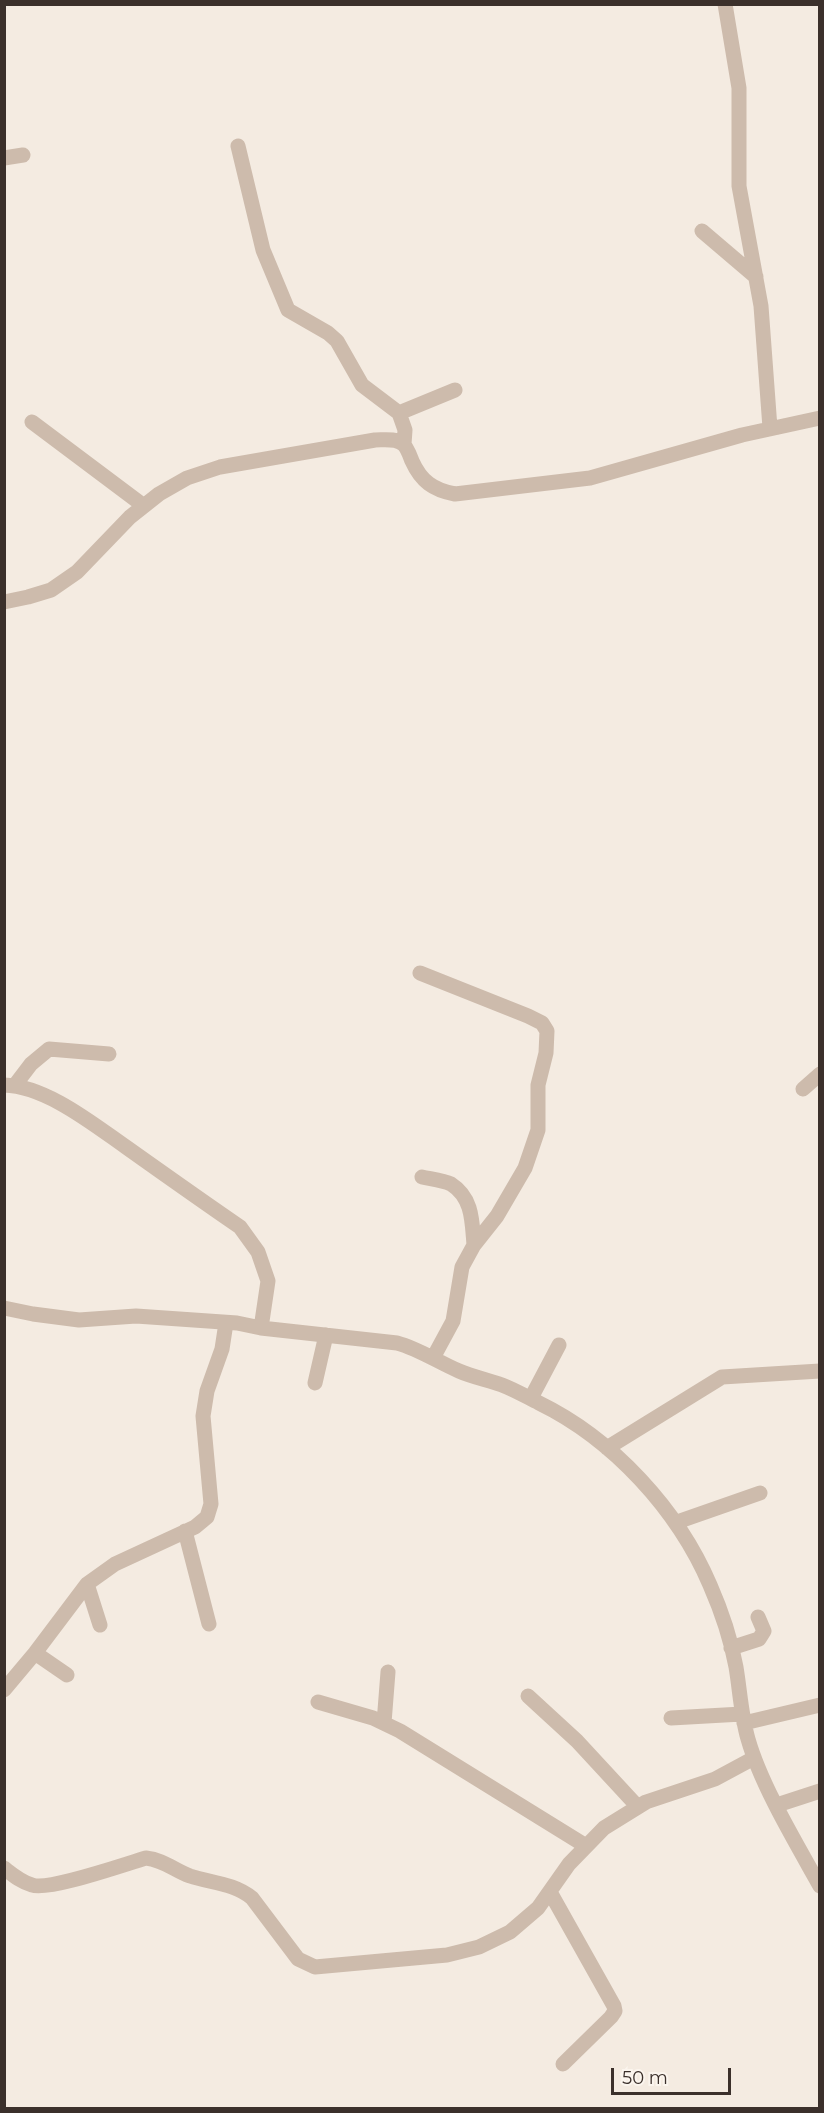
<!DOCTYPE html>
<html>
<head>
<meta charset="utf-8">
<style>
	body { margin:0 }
	#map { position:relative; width:824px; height:2113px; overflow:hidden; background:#f4ebe1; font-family:Montserrat,sans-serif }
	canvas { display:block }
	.frame { position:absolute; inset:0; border:6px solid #3b302b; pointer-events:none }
	.scale { position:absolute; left:611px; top:2068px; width:120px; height:27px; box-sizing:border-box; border:3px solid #3b302b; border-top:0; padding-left:8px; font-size:18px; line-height:21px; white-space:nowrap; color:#3b302b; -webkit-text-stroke:4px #fbf5ee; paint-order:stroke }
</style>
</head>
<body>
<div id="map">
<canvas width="824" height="2113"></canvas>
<div class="frame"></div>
<div class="scale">50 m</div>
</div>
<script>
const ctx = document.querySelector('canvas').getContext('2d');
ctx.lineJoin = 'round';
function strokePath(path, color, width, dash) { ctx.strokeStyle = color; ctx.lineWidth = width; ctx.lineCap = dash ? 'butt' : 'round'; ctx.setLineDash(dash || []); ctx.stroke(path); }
const minor = new Path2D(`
	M 725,4 L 739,88 L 739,186 L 761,306 L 770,428
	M 238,146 L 263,250 L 288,310 L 328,333 L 337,341 L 362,385 L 399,413 L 405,430 L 404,444
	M 4,158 L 23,155
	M 702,231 L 756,277
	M 399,413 L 455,390
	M 32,422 L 144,506
	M 4,602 L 28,597 L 51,590 L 77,572 L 130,517 L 159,494 L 187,478 L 220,467 L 375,440 C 384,440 396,438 403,444 C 407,447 410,456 412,461 C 421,481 433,490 455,494 L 590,478 L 742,435 L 820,418
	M 420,973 L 528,1016 L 542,1023 L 547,1031 L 546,1053 L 538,1085 L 538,1130 L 525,1168 L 497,1216 L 474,1245 L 462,1267 L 453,1321 L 433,1358
	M 4,1085 C 46,1086 93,1124 126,1147 C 164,1174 202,1201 240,1227 L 258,1252 L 268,1281 L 261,1328
	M 15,1085 L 31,1064 L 49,1049 L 109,1054
	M 803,1089 L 820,1074
	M 422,1177 C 431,1179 443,1180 451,1184 C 473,1198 472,1222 474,1245
	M 4,1308 L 33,1314 L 79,1320 L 136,1316 L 237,1323 L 261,1328 L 397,1343 C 419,1349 438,1362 459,1371 C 473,1377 488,1380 502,1385 C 515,1390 527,1397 539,1403 C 613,1439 678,1510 710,1585 C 721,1610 731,1640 736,1667 C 740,1691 741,1715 748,1739 C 761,1785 796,1843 820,1886
	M 315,1383 L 326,1335
	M 531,1398 L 559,1345
	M 607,1448 L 722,1377 L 820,1371
	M 677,1522 L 760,1493
	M 185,1531 L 209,1624
	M 87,1584 L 100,1625
	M 731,1648 L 759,1639 L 764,1631 L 758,1617
	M 35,1653 L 67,1675
	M 4,1690 L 35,1653 L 87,1584 L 115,1564 L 195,1527 L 207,1517 L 211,1504 L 203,1416 L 207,1391 L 222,1349 L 226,1323
	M 528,1696 L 577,1741 L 638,1807
	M 318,1702 L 373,1718 L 400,1731 L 586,1846
	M 671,1718 L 742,1714
	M 384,1723 L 388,1672
	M 744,1723 L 820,1705
	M 777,1805 L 820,1791
	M 4,1868 C 13,1875 21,1882 32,1885 C 49,1891 125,1864 146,1858 C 164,1860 174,1870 190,1876 C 211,1883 234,1883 252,1898 L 298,1959 L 315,1967 L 447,1955 L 479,1947 L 510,1932 L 538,1908 L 569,1864 L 604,1828 L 646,1802 L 715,1779 L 754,1758
	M 550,1892 L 614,2006 L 615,2011 L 611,2017 L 563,2064`);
strokePath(minor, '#cdbbac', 15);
</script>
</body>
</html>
